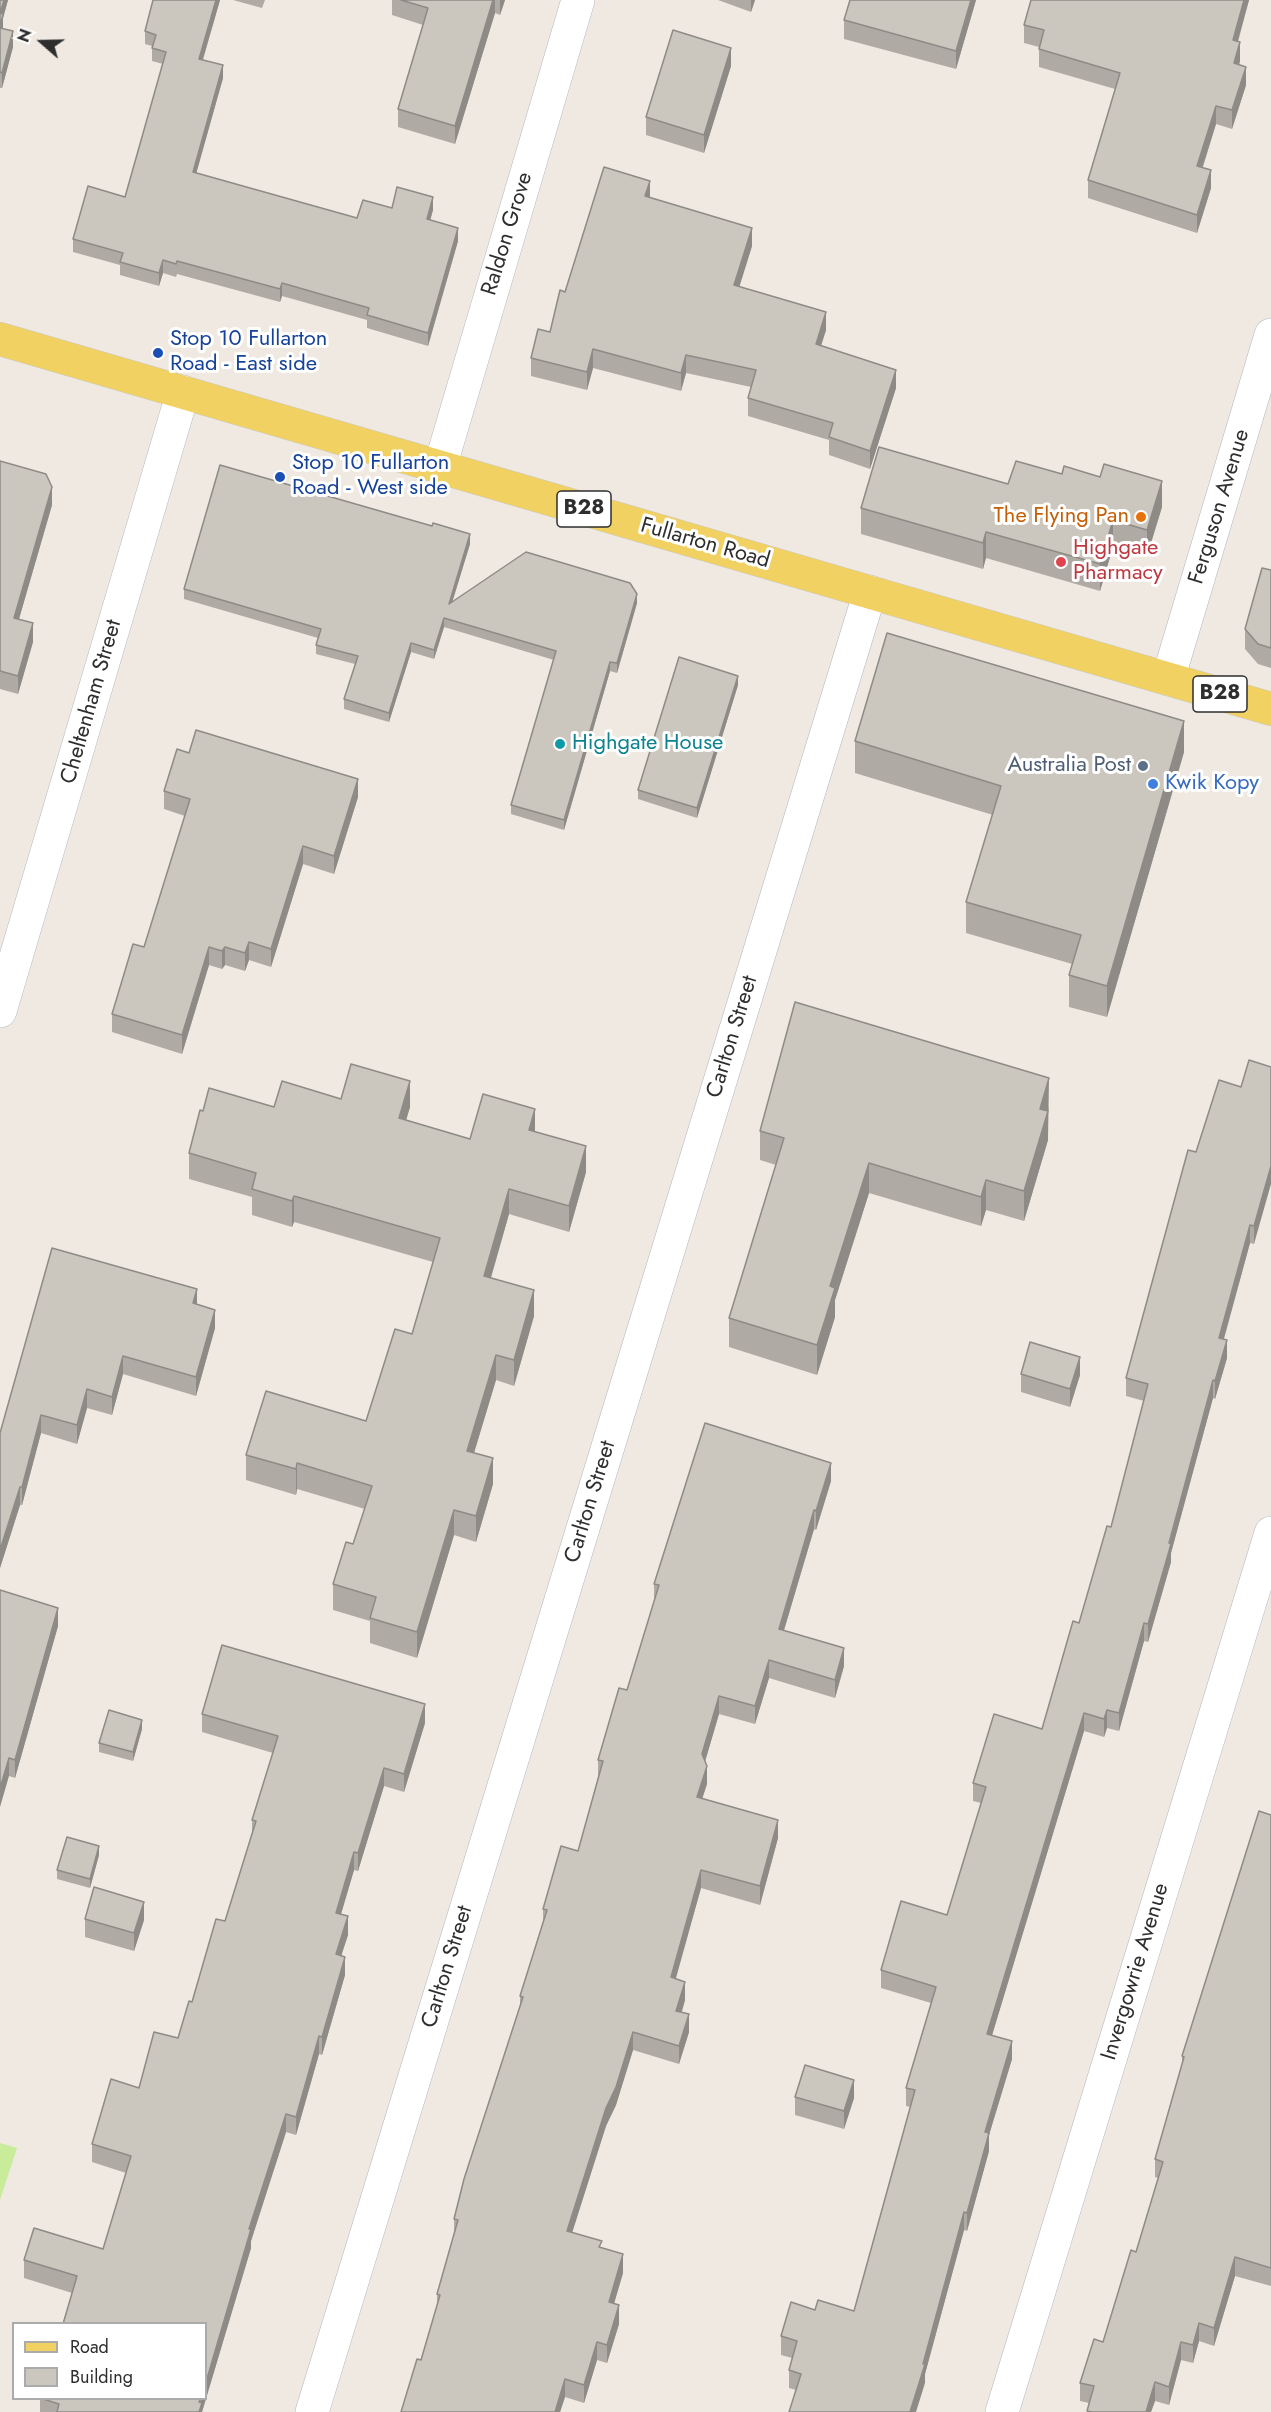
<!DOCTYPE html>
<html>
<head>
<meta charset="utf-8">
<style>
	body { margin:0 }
	#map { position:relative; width:1271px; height:2412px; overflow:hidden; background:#efe9e1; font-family:Jost,sans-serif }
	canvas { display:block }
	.legend { position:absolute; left:12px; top:2322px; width:195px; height:78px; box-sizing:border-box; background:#fff; border:2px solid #ababab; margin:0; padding:8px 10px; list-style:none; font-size:18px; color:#2e2e2e }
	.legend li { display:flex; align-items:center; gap:12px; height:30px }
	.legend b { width:30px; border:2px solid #ababab }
	.north { position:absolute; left:12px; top:12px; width:60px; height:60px; -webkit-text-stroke:4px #fff; paint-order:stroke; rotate:290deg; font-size:16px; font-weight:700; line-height:24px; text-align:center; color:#2e2e2e }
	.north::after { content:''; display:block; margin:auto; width:21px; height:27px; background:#2e2e2e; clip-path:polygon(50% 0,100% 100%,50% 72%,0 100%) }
</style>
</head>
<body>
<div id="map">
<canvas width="1271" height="2412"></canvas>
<ul class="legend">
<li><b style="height:8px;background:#f2d163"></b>Road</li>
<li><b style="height:16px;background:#cbc7bf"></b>Building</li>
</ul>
<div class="north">N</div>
</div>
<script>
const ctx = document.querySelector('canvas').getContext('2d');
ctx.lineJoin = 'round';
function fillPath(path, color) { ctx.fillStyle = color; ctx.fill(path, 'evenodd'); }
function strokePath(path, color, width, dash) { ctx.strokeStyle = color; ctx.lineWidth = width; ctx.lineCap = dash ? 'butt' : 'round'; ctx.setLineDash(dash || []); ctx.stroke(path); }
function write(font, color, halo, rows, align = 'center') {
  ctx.font = font + ' Jost,sans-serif'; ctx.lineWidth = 6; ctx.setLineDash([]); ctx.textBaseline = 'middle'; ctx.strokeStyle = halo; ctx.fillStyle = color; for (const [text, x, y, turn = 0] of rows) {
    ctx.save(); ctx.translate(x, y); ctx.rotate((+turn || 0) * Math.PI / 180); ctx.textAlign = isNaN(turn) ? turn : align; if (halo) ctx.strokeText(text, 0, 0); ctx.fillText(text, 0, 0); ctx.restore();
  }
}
const pitch = new Path2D(`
	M 0,2143 L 17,2148 L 0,2200 Z`);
const street = new Path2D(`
	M 440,467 L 578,0
	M 1168,679 L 1271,335
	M 0,1011 L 183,392
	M 312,2412 L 870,592
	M 1002,2412 L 1271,1533`);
const primary = new Path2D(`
	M 0,339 L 1271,709`);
const wall = new Path2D(`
	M 0,0 L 8,0 L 3,18 L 3,28 L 13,47 L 2,88 L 0,88 Z
	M 153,0 L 220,0 L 203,60 L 223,78 L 196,173 L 357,218 L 392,208 L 433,210 L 430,220 L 458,241 L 428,346 L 367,328 L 367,320 L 282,296 L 280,302 L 177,274 L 176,277 L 163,273 L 159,286 L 120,275 L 120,265 L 73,252 L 73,239 L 125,197 L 163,64 L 152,61 L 152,46 L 145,44 L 145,31 Z
	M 233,0 L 265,0 L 262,8 Z
	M 392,0 L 505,0 L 500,15 L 495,13 L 455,144 L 398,127 L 398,109 L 423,25 L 392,15 Z
	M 718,0 L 755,0 L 751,12 Z
	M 976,0 L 956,69 L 844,39 L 844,20 Z
	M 1031,0 L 1249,0 L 1238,42 L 1240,61 L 1239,65 L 1246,85 L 1232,129 L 1216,124 L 1203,167 L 1211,188 L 1197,233 L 1088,198 L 1088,180 L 1115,89 L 1039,67 L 1039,47 L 1024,43 L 1024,25 Z
	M 731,66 L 704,153 L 646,135 L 646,117 Z
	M 650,198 L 752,246 L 739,287 L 826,330 L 821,345 L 896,388 L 870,469 L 829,455 L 829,440 L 748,416 L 748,398 L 751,387 L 686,373 L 681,391 L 593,368 L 587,390 L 531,376 L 531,358 L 550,332 L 565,292 Z
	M 0,461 L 52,505 L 19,619 L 33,642 L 18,694 L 0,689 Z
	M 1008,484 L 1162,507 L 1147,556 L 1113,547 L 1100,591 L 986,558 L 983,569 L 861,534 L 861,508 Z
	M 470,544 L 452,601 L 637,603 L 617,673 L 610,671 L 564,830 L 511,814 L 511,805 L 554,660 L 444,627 L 434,659 L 411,652 L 389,722 L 344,709 L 344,699 L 355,664 L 316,654 L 316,645 L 318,638 L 184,599 L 184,589 Z
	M 1271,570 L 1271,668 L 1258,664 L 1245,649 L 1245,629 Z
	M 738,685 L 697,818 L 638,799 L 638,790 Z
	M 855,741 L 1184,752 L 1107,1017 L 1069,1007 L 1069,975 L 1072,964 L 966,933 L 966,902 L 993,815 L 855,773 Z
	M 189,753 L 358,797 L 334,874 L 303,864 L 271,967 L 249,960 L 245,971 L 225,965 L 222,969 L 209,965 L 182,1054 L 112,1032 L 112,1014 L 144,947 L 185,816 L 164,809 L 164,791 Z
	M 1271,1067 L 1254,1244 L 1250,1243 L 1224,1339 L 1227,1358 L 1215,1399 L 1213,1398 L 1171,1553 L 1171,1562 L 1148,1642 L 1144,1641 L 1119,1731 L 1107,1728 L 1104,1737 L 1084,1731 L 992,2035 L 1012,2059 L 989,2135 L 989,2151 L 967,2231 L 964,2230 L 925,2374 L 925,2383 L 796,2390 L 789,2388 L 789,2370 L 792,2358 L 781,2355 L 781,2336 L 815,2310 L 854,2311 L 910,2107 L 906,2106 L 906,2088 L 931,2003 L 881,1988 L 881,1970 L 947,1915 L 981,1803 L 973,1801 L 973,1783 L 1042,1729 L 1079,1623 L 1111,1527 L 1144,1401 L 1126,1396 L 1126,1378 L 1196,1152 L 1241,1087 Z
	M 341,1099 L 410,1107 L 406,1120 L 470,1139 L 535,1131 L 586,1172 L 569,1232 L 509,1214 L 491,1278 L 534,1316 L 514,1386 L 496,1380 L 474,1453 L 493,1484 L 476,1542 L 454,1535 L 417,1658 L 370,1643 L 370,1621 L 333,1610 L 333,1584 L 353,1544 L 365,1509 L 297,1489 L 296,1495 L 246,1480 L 246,1455 L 366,1421 L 412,1334 L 433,1262 L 294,1222 L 292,1227 L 252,1215 L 252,1197 L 189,1179 L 189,1153 L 203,1111 L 274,1107 Z
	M 1049,1108 L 1048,1111 L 1048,1140 L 1024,1221 L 986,1210 L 981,1226 L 869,1193 L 835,1300 L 835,1317 L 817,1375 L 729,1347 L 729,1318 L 776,1165 L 760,1160 L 760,1131 Z
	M 197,1305 L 215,1328 L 196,1396 L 123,1374 L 112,1415 L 87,1408 L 77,1444 L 41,1433 L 22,1505 L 20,1505 L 0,1568 L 0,1433 Z
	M 1021,1374 L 1080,1375 L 1070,1407 L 1021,1392 Z
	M 831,1481 L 816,1530 L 814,1529 L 784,1630 L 844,1666 L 835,1698 L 769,1678 L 755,1724 L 719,1714 L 705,1761 L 707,1784 L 702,1798 L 778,1838 L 760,1905 L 701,1888 L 675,1979 L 685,2000 L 682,2012 L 689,2032 L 679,2064 L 633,2050 L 616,2105 L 606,2126 L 572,2232 L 602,2248 L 623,2273 L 614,2304 L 619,2324 L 607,2363 L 597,2360 L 584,2403 L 565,2397 L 560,2412 L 401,2412 L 421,2360 L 437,2308 L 437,2294 L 454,2237 L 454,2219 L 520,2008 L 520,1996 L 543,1922 L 543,1909 L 578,1851 L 598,1778 L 598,1760 L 627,1690 L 654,1602 L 654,1584 Z
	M 0,1590 L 58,1626 L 15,1778 L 9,1776 Z
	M 202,1714 L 425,1723 L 404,1792 L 384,1786 L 358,1871 L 354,1870 L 341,1914 L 348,1935 L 341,1955 L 345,1975 L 322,2055 L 319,2054 L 296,2135 L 286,2132 L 251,2241 L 251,2248 L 202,2412 L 40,2412 L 40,2398 L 72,2293 L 24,2278 L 24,2260 L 103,2249 L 126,2173 L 92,2162 L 92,2144 L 178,2038 L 225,1921 L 252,1835 L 252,1820 L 273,1753 L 202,1732 Z
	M 142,1729 L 133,1761 L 99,1752 L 99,1743 Z
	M 1271,1815 L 1271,2286 L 1235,2276 L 1214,2346 L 1199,2341 L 1193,2363 L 1181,2360 L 1169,2405 L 1155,2401 L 1151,2412 L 1087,2412 L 1089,2403 L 1080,2401 L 1080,2383 L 1103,2342 L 1136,2252 L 1158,2178 L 1155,2177 L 1155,2159 L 1182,2064 L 1182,2056 Z
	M 99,1855 L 90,1888 L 57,1879 L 57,1870 Z
	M 85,1919 L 144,1920 L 134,1951 L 85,1937 Z
	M 795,2097 L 854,2098 L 844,2129 L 795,2115 Z`);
const shadedWall = new Path2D(`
	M 4,0 L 8,0 L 3,18 L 3,30 L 0,43 L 0,13 Z
	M 216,0 L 220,0 L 199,72 L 199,59 Z
	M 493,0 L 495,0 L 495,13 L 455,144 L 455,126 Z
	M 500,0 L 505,0 L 500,15 Z
	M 751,0 L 755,0 L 751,12 Z
	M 971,0 L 976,0 L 956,69 L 956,51 Z
	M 1244,0 L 1249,0 L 1233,58 L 1233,40 Z
	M 13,31 L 13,47 L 2,88 L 2,73 Z
	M 1240,42 L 1240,61 L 1234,82 L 1234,63 Z
	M 731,48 L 731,66 L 704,153 L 704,135 Z
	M 223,65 L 223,78 L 193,185 L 193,172 Z
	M 1246,67 L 1246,85 L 1232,129 L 1232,110 Z
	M 1216,106 L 1216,124 L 1197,184 L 1197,166 Z
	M 1211,170 L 1211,188 L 1197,233 L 1197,215 Z
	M 650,181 L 650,200 L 645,196 Z
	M 433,197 L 433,210 L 427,232 L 427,219 Z
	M 458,228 L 458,241 L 428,346 L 428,333 Z
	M 752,228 L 752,246 L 734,304 L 734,285 Z
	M 163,260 L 163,273 L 159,286 L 159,273 Z
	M 282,283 L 282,296 L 280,302 L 280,289 Z
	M 826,312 L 826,330 L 816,362 L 816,344 Z
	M 593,349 L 593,368 L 587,390 L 587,372 Z
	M 686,355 L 686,373 L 681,391 L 681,373 Z
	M 896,370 L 896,388 L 870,469 L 870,451 Z
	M 1162,481 L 1162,507 L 1147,556 L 1147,530 Z
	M 52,487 L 52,505 L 14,636 L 14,618 Z
	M 1113,520 L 1113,547 L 1100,591 L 1100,564 Z
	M 986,532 L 986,558 L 983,569 L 983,543 Z
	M 470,534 L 470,544 L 449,613 L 449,604 Z
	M 637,594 L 637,603 L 617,673 L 617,663 Z
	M 444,618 L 444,627 L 434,659 L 434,650 Z
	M 33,623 L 33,642 L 18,694 L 18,676 Z
	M 411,643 L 411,652 L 389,722 L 389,713 Z
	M 610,662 L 610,671 L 564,830 L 564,820 Z
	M 738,676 L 738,685 L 697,818 L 697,808 Z
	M 1184,721 L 1184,752 L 1107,1017 L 1107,986 Z
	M 358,779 L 358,797 L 334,874 L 334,856 Z
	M 303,846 L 303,864 L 271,967 L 271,949 Z
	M 249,942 L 249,960 L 245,971 L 245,953 Z
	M 209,947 L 209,965 L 182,1054 L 182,1035 Z
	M 225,947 L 225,965 L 222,969 L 222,951 Z
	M 1049,1078 L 1048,1140 L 1024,1221 L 1024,1191 L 1040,1109 Z
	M 410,1081 L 410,1107 L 399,1144 L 399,1118 Z
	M 535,1109 L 535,1135 L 529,1130 Z
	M 586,1146 L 586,1172 L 569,1232 L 569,1206 Z
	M 869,1163 L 869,1193 L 835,1300 L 835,1317 L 817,1375 L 817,1345 L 830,1286 Z
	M 1271,1166 L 1271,1184 L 1254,1244 L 1254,1226 Z
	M 986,1180 L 986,1210 L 981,1226 L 981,1197 Z
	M 509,1189 L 509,1214 L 484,1301 L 484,1276 Z
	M 294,1196 L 294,1222 L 292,1227 L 292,1201 Z
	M 1250,1225 L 1250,1243 L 1219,1356 L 1219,1338 Z
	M 197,1289 L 197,1308 L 193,1303 Z
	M 534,1290 L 534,1316 L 514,1386 L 514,1360 Z
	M 215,1310 L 215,1328 L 196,1396 L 196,1377 Z
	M 1227,1340 L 1227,1358 L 1215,1399 L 1215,1381 Z
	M 496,1355 L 496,1380 L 467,1476 L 467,1451 Z
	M 123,1356 L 123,1374 L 112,1415 L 112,1397 Z
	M 1080,1357 L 1080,1375 L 1070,1407 L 1070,1389 Z
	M 1213,1380 L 1213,1398 L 1171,1553 L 1171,1562 L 1148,1642 L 1148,1624 Z
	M 87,1389 L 87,1408 L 77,1444 L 77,1425 Z
	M 41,1415 L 41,1433 L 22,1505 L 22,1487 Z
	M 493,1458 L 493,1484 L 476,1542 L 476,1516 Z
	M 297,1463 L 297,1489 L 296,1495 L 296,1469 Z
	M 831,1463 L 831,1481 L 816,1530 L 816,1511 Z
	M 20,1487 L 20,1505 L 0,1568 L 0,1550 Z
	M 454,1510 L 454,1535 L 417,1658 L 417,1632 Z
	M 814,1510 L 814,1529 L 779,1647 L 779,1629 Z
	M 58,1608 L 58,1626 L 15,1778 L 15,1760 Z
	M 1144,1623 L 1144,1641 L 1119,1731 L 1119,1713 Z
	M 844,1648 L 844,1666 L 835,1698 L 835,1680 Z
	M 769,1660 L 769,1678 L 755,1724 L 755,1706 Z
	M 719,1696 L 719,1714 L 702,1772 L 702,1754 Z
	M 425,1704 L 425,1723 L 404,1792 L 404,1774 Z
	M 1107,1710 L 1107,1728 L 1104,1737 L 1104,1719 Z
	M 1084,1713 L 1084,1731 L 987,2052 L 987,2034 Z
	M 142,1720 L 142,1729 L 133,1761 L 133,1752 Z
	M 9,1758 L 9,1776 L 0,1807 L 0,1788 Z
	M 707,1766 L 707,1784 L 697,1815 L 697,1797 Z
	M 384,1768 L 384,1786 L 358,1871 L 358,1853 Z
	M 778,1820 L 778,1838 L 760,1905 L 760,1886 Z
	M 99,1846 L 99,1855 L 90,1888 L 90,1879 Z
	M 354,1852 L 354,1870 L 336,1931 L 336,1913 Z
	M 701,1870 L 701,1888 L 671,1996 L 671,1977 Z
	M 144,1902 L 144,1920 L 134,1951 L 134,1933 Z
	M 348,1916 L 348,1935 L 336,1972 L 336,1954 Z
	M 345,1957 L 345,1975 L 322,2055 L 322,2037 Z
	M 685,1982 L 685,2000 L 676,2029 L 676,2011 Z
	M 689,2014 L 689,2032 L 679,2064 L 679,2046 Z
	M 633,2032 L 633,2050 L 616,2105 L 606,2126 L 567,2249 L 567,2231 L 606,2108 Z
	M 319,2036 L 319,2054 L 296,2135 L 296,2117 Z
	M 1012,2041 L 1012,2059 L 989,2135 L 989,2151 L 967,2231 L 967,2213 L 985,2132 Z
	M 854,2080 L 854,2098 L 844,2129 L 844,2111 Z
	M 286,2114 L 286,2132 L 251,2241 L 251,2248 L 202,2412 L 199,2412 L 201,2398 L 206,2398 L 206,2382 L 249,2229 Z
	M 964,2212 L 964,2230 L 925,2374 L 925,2383 L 916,2412 L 910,2412 Z
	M 623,2254 L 623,2273 L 609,2320 L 609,2302 Z
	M 1235,2257 L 1235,2276 L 1214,2346 L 1214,2328 Z
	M 619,2305 L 619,2324 L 607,2363 L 607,2345 Z
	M 1199,2323 L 1199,2341 L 1193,2363 L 1193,2345 Z
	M 597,2342 L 597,2360 L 584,2403 L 584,2385 Z
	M 1181,2342 L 1181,2360 L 1169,2405 L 1169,2387 Z
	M 565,2379 L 565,2397 L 560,2412 L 555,2412 Z
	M 1155,2382 L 1155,2401 L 1151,2412 L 1146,2412 Z`);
const building = new Path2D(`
	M 0,0 L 4,0 L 0,13 L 3,14 L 0,27 Z
	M 153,0 L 216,0 L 199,59 L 223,65 L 193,172 L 357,218 L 363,200 L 392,208 L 397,187 L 433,197 L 427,219 L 458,228 L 428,333 L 367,315 L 369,308 L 282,283 L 280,289 L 177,261 L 176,264 L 163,260 L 159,273 L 120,262 L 123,253 L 73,239 L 88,186 L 125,197 L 166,52 L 152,48 L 156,35 L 145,31 Z
	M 401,0 L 493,0 L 455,126 L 398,109 L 428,8 Z
	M 850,0 L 971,0 L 956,51 L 844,20 Z
	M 1031,0 L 1244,0 L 1233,40 L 1240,42 L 1234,63 L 1246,67 L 1232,110 L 1216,106 L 1197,166 L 1211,170 L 1197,215 L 1088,180 L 1120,73 L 1039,49 L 1044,30 L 1024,25 Z
	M 0,28 L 13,31 L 2,73 L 0,72 Z
	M 673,30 L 731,48 L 704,135 L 646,117 Z
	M 604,167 L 650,181 L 645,196 L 752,228 L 734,285 L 826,312 L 816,344 L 896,370 L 870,451 L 829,437 L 833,423 L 748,398 L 756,370 L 686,355 L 681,373 L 593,349 L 587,372 L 531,358 L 538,329 L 550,332 L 560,290 L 565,292 Z
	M 879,447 L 1008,484 L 1016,461 L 1062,474 L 1064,466 L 1100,477 L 1104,464 L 1162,481 L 1147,530 L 1113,520 L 1100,564 L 986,532 L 983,543 L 861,508 Z
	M 0,461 L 46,474 L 52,487 L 14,618 L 33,623 L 18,676 L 0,671 Z
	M 220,465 L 432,526 L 433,523 L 470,534 L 449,604 L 526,552 L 630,583 L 637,594 L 617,663 L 610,662 L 564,820 L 511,805 L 556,651 L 444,618 L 434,650 L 411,643 L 389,713 L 344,699 L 358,656 L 316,645 L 321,629 L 184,589 Z
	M 1262,568 L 1271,570 L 1271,648 L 1258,644 L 1245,629 Z
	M 887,633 L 1184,721 L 1107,986 L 1069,975 L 1081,935 L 966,902 L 1001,786 L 855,741 Z
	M 679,657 L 738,676 L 697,808 L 638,790 Z
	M 196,730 L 358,779 L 334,856 L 303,846 L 271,949 L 249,942 L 245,953 L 225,947 L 222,951 L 209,947 L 182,1035 L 112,1014 L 133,944 L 144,947 L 190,799 L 164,791 L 177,749 L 189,753 Z
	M 795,1002 L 1049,1078 L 1040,1109 L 1048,1111 L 1024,1191 L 986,1180 L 981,1197 L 869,1163 L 830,1286 L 835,1288 L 817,1345 L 729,1318 L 784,1138 L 760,1131 Z
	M 1249,1060 L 1271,1067 L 1271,1166 L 1254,1226 L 1250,1225 L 1219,1338 L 1227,1340 L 1215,1381 L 1213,1380 L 1169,1543 L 1171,1544 L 1148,1624 L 1144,1623 L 1119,1713 L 1107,1710 L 1104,1719 L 1084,1713 L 987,2034 L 1012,2041 L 985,2132 L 989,2133 L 967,2213 L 964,2212 L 923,2364 L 925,2364 L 910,2412 L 789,2412 L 801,2374 L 789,2370 L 797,2341 L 781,2336 L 791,2302 L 815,2310 L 818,2300 L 854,2311 L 915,2090 L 906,2088 L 936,1987 L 881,1970 L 901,1901 L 947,1915 L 986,1787 L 973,1783 L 994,1714 L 1042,1729 L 1073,1621 L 1079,1623 L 1107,1526 L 1111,1527 L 1148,1384 L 1126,1378 L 1188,1150 L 1196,1152 L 1219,1080 L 1241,1087 Z
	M 351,1064 L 410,1081 L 399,1118 L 470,1139 L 483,1094 L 535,1109 L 529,1130 L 586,1146 L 569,1206 L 509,1189 L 484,1276 L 534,1290 L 514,1360 L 496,1355 L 467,1451 L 493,1458 L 476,1516 L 454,1510 L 417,1632 L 370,1618 L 376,1597 L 333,1584 L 346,1542 L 353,1544 L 372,1486 L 297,1463 L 296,1469 L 246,1455 L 266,1391 L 366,1421 L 395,1329 L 412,1334 L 440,1238 L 294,1196 L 292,1201 L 252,1189 L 256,1173 L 189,1153 L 200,1110 L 203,1111 L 209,1088 L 274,1107 L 282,1081 L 341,1099 Z
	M 52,1248 L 197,1289 L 193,1303 L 215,1310 L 196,1377 L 123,1356 L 112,1397 L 87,1389 L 77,1425 L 41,1415 L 22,1487 L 20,1487 L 0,1550 L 0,1433 Z
	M 1030,1342 L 1080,1357 L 1070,1389 L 1021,1374 Z
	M 705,1423 L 831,1463 L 816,1511 L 814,1510 L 779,1629 L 844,1648 L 835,1680 L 769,1660 L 755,1706 L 719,1696 L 702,1754 L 707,1766 L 697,1797 L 778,1820 L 760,1886 L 701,1870 L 671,1977 L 685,1982 L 676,2011 L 689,2014 L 679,2046 L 633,2032 L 616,2087 L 606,2108 L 567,2231 L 602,2241 L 599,2247 L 623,2254 L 609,2302 L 619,2305 L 607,2345 L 597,2342 L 584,2385 L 565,2379 L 555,2412 L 401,2412 L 417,2359 L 421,2360 L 440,2295 L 437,2294 L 458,2220 L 454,2219 L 464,2179 L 523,1997 L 520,1996 L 547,1910 L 543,1909 L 561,1846 L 578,1851 L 603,1761 L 598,1760 L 619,1688 L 627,1690 L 659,1585 L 654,1584 Z
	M 0,1590 L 58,1608 L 15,1760 L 9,1758 L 0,1788 Z
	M 222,1645 L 425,1704 L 404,1774 L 384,1768 L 358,1853 L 354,1852 L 336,1913 L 348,1916 L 336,1954 L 345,1957 L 322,2037 L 319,2036 L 296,2117 L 286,2114 L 249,2229 L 251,2229 L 206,2382 L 206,2324 L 63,2324 L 77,2276 L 24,2260 L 34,2228 L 103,2249 L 131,2156 L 92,2144 L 111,2079 L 139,2088 L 154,2032 L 178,2038 L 189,2001 L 192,2002 L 216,1919 L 225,1921 L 256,1821 L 252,1820 L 278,1736 L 202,1714 Z
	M 109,1710 L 142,1720 L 133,1752 L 99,1743 Z
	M 1259,1811 L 1271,1815 L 1271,2268 L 1235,2257 L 1214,2328 L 1199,2323 L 1193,2345 L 1181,2342 L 1169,2387 L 1155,2382 L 1146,2412 L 1092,2412 L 1087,2411 L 1094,2386 L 1080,2383 L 1094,2339 L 1103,2342 L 1131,2250 L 1136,2252 L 1163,2162 L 1155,2159 L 1184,2057 L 1182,2056 Z
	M 67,1837 L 99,1846 L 90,1879 L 57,1870 Z
	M 94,1887 L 144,1902 L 134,1933 L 85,1919 Z
	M 805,2065 L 854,2080 L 844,2111 L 795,2097 Z
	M 40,2398 L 201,2398 L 199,2402 L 202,2403 L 199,2412 L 57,2412 L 59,2404 Z`);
const markers = [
	[158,353,6,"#1a4fb4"],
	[280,477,6,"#1a4fb4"],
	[1141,517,6,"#e8710a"],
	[1061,562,6,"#e0444e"],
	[560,744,6,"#0f9aa8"],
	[1143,766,6,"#5c6f8a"],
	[1153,784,6,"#3f7fe0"]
];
const shields = [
	[584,509,54],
	[1220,694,54]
];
const shieldNames = [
	["B28",584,509],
	["B28",1220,694]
];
const streetNames = [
	["Raldon Grove",508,234,-73],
	["Ferguson Avenue",1220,507,-73],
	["Fullarton Road",705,544,16],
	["Cheltenham Street",92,702,-74],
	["Carlton Street",733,1037,-73],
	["Carlton Street",591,1502,-73],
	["Carlton Street",448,1967,-73],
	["Invergowrie Avenue",1136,1972,-73]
];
const transitNames = [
	["Stop 10 Fullarton",170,340],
	["Road - East side",170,365],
	["Stop 10 Fullarton",292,464],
	["Road - West side",292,489]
];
const foodNames = [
	["The Flying Pan",1129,517]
];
const healthNames = [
	["Highgate",1073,549],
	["Pharmacy",1073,574]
];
const cultureNames = [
	["Highgate House",572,744]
];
const serviceNames = [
	["Australia Post",1131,766]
];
const shopNames = [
	["Kwik Kopy",1165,784]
];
fillPath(pitch, '#c9ec9a');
strokePath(street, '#b4b7c1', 34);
strokePath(primary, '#c9c9c9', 34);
strokePath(street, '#fff', 33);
strokePath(primary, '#f2d163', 33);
fillPath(wall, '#afaba4');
fillPath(shadedWall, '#8e8b86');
fillPath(building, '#cbc7bf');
strokePath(building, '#8e8b86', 1.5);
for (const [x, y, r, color] of markers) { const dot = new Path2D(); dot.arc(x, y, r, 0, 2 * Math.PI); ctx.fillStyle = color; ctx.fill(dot); strokePath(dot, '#fff', 2); }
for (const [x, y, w] of shields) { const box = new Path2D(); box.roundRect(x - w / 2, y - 18, w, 36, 4.5); ctx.fillStyle = '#fff'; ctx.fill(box); strokePath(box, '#2e2e2e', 1.5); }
write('bold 21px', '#2e2e2e', null, shieldNames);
write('22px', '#2e2e2e', '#fff', streetNames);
write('22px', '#164399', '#fff', transitNames, 'left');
write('22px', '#c56008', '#fff', foodNames, 'right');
write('22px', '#be3a42', '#fff', healthNames, 'left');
write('22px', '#0d838f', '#fff', cultureNames, 'left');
write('22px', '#4e5e75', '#fff', serviceNames, 'right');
write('22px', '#366cbe', '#fff', shopNames, 'left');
</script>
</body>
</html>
